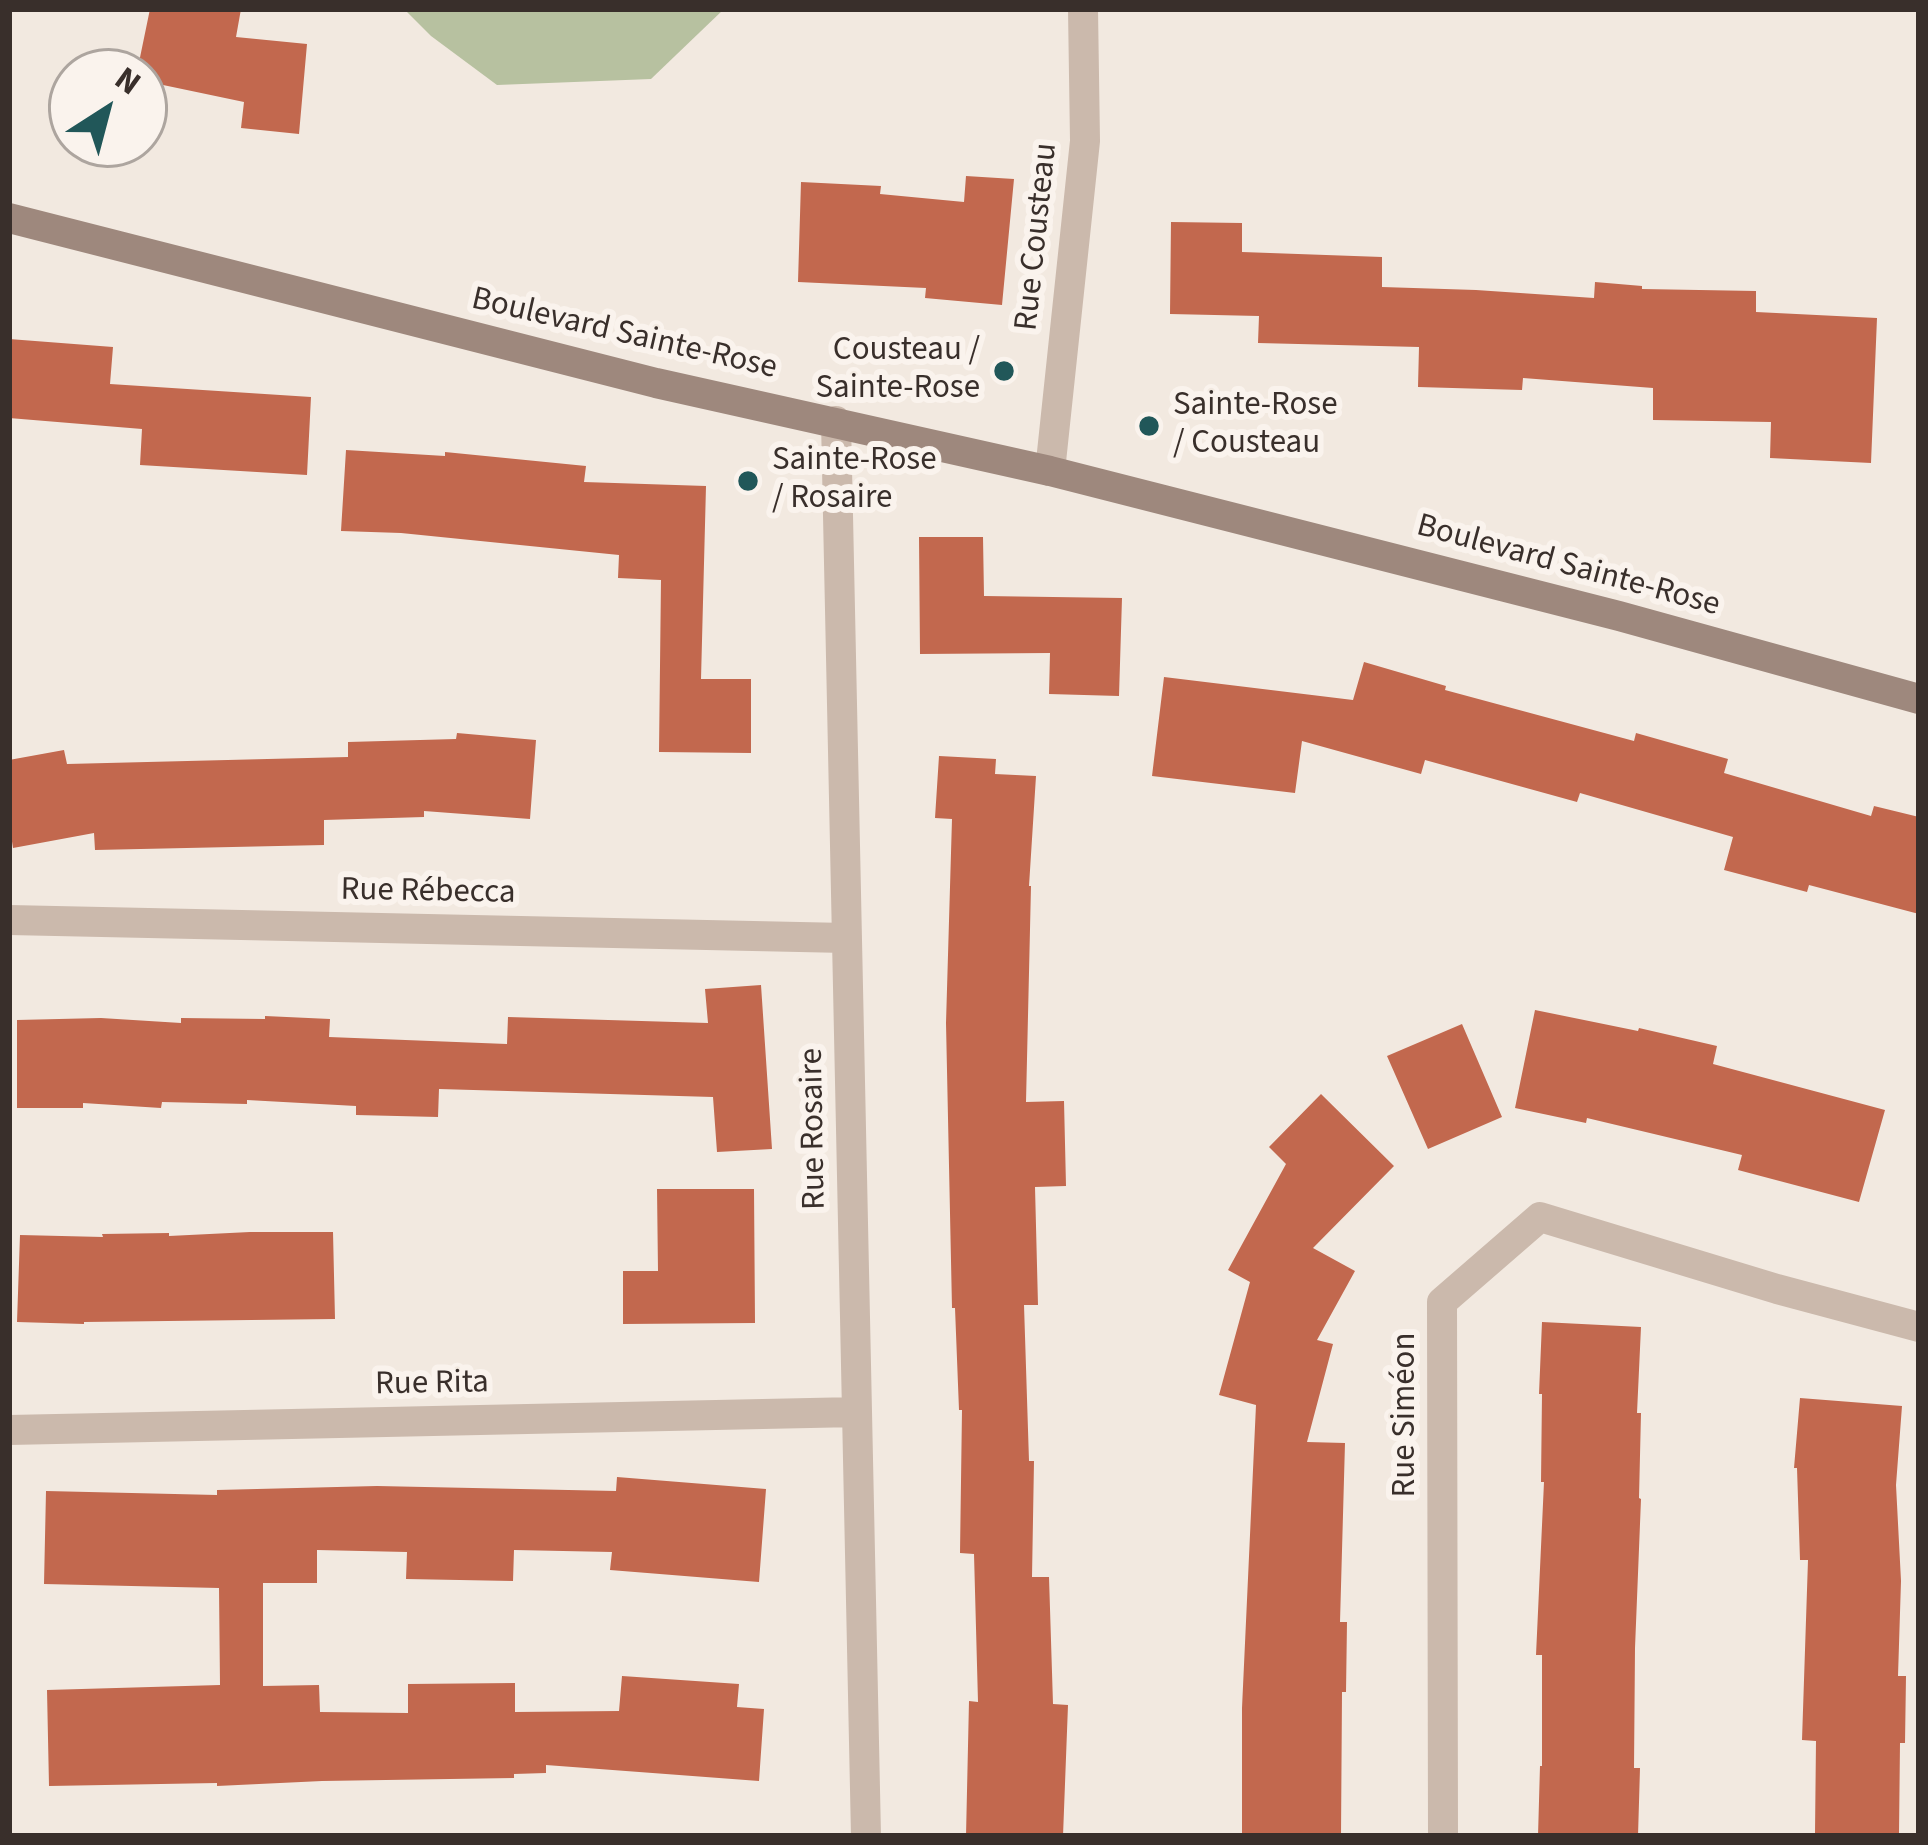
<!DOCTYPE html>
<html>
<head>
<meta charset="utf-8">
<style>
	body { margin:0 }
	#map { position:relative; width:1928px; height:1845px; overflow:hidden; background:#f2e9e0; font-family:"Source Sans 3",sans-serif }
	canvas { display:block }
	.frame { position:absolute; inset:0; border:12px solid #392f2b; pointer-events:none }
	.north { position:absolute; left:48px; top:48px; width:120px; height:120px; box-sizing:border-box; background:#faf3ed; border:3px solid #ada59f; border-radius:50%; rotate:36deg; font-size:33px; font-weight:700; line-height:48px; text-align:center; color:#392f2b }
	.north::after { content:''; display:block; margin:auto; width:42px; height:54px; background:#215759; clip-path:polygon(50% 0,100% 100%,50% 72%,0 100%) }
</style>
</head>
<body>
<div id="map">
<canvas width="1928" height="1845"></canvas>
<div class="frame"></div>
<div class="north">N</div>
</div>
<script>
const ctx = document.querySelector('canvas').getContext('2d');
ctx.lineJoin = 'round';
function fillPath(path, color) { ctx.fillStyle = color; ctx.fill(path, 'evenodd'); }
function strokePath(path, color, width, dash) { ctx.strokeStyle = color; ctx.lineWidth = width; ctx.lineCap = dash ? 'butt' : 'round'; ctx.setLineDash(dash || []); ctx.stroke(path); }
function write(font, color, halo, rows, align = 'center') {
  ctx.font = font + ' "Source Sans 3",sans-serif'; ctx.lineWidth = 12; ctx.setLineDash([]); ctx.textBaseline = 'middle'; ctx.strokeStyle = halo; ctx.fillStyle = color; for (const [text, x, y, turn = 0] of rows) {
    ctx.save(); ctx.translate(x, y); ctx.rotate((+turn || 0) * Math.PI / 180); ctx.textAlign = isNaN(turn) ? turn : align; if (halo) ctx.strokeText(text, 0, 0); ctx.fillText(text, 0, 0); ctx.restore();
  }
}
const green = new Path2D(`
	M 404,9 L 724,9 L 651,79 L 497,85 L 431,36 Z`);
const building = new Path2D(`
	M 150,9 L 241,9 L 236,37 L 307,44 L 299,134 L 241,128 L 244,102 L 144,81 L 144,72 L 137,72 Z
	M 966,176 L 1014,179 L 1002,305 L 925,298 L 926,288 L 798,282 L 801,182 L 881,186 L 880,194 L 964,202 Z
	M 1171,222 L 1242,223 L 1242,252 L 1382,257 L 1382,287 L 1476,290 L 1594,298 L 1595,282 L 1642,286 L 1642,289 L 1756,291 L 1756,312 L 1877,318 L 1871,463 L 1770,458 L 1771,422 L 1653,420 L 1653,388 L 1523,378 L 1522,390 L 1418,387 L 1419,347 L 1258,343 L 1259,316 L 1170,314 Z
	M 9,339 L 113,347 L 110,384 L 311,397 L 307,475 L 140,465 L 142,429 L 9,418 Z
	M 346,450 L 445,456 L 445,452 L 586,466 L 584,482 L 706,486 L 701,679 L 751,679 L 751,753 L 659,752 L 661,580 L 618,578 L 619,555 L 401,533 L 341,531 Z
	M 919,537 L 983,537 L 984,596 L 1122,598 L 1119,696 L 1049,694 L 1050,653 L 920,654 Z
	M 1364,662 L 1446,686 L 1445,690 L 1634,741 L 1636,733 L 1728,759 L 1724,773 L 1871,816 L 1874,806 L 1919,817 L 1919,914 L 1809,885 L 1807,892 L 1724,870 L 1733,837 L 1580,793 L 1577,802 L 1425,760 L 1421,774 L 1302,741 L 1295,793 L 1152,776 L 1164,677 L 1353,700 Z
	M 457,733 L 536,740 L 530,819 L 424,811 L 424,817 L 324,820 L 324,845 L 95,850 L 94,833 L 13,848 L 9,822 L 9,760 L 64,750 L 67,764 L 348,757 L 348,742 L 456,739 Z
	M 939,756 L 996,759 L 995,774 L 1036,776 L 1029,886 L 1031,886 L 1026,1102 L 1064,1101 L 1066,1186 L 1035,1187 L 1038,1305 L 1024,1305 L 1029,1461 L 1034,1461 L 1032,1577 L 1049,1577 L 1053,1704 L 1068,1705 L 1063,1836 L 966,1836 L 969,1701 L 978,1702 L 974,1554 L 960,1553 L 962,1410 L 959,1410 L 955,1308 L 952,1308 L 946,1023 L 952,819 L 935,818 Z
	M 761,985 L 772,1149 L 717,1152 L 713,1097 L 439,1089 L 438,1117 L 356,1115 L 356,1106 L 247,1100 L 247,1104 L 162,1102 L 161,1108 L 83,1103 L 83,1108 L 17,1108 L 17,1020 L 101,1018 L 181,1023 L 181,1018 L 265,1019 L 265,1016 L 330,1019 L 329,1037 L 507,1044 L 508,1017 L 708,1023 L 705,989 Z
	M 1535,1010 L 1638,1031 L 1639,1028 L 1717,1046 L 1713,1064 L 1885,1110 L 1859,1202 L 1738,1170 L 1742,1155 L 1587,1118 L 1586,1123 L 1515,1108 Z
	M 1462,1024 L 1502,1117 L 1428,1149 L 1387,1056 Z
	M 1321,1094 L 1394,1166 L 1313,1248 L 1355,1271 L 1317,1340 L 1333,1344 L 1307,1442 L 1345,1443 L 1340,1622 L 1347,1622 L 1346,1692 L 1342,1692 L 1341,1836 L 1242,1836 L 1242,1708 L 1256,1405 L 1219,1395 L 1250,1282 L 1228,1270 L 1286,1164 L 1269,1147 Z
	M 657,1189 L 754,1189 L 755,1323 L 623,1324 L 623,1271 L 658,1271 Z
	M 250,1232 L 333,1232 L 335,1319 L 84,1322 L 84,1324 L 17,1322 L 20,1235 L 103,1237 L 102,1234 L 169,1233 L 169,1236 Z
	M 1542,1322 L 1641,1327 L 1637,1413 L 1641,1413 L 1639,1498 L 1641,1499 L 1635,1648 L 1634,1768 L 1640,1768 L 1638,1836 L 1538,1836 L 1540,1766 L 1542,1766 L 1542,1655 L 1536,1655 L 1544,1482 L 1541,1482 L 1542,1394 L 1539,1394 Z
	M 1800,1398 L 1902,1406 L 1896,1485 L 1901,1581 L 1898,1676 L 1906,1676 L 1905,1743 L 1900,1743 L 1899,1834 L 1815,1833 L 1816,1741 L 1802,1740 L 1808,1560 L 1800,1560 L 1797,1468 L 1794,1468 Z
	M 617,1477 L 766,1489 L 759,1582 L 610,1570 L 612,1552 L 514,1550 L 513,1581 L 406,1579 L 407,1552 L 317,1550 L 317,1583 L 263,1583 L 263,1686 L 319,1685 L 320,1712 L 408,1713 L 408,1684 L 515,1683 L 515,1712 L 619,1711 L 622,1676 L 739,1684 L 737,1707 L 764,1709 L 759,1781 L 546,1765 L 546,1773 L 514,1774 L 514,1778 L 322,1781 L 217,1786 L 217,1783 L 49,1786 L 47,1690 L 220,1685 L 219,1588 L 44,1584 L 46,1491 L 217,1495 L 217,1490 L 377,1486 L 616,1491 Z`);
const street = new Path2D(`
	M 836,421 L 866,1836
	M 1050,471 L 1085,141 L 1083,9
	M 9,920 L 846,938
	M 9,1430 L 857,1412
	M 1443,1836 L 1442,1302 L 1540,1217 L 1777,1289 L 1919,1327`);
const secondary = new Path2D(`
	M 9,218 L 656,383 L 1050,471 L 1619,616 L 1919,699`);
const markers = [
	[1004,371,12,"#215759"],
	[1149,426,12,"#215759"],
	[748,481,12,"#215759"]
];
const streetNames = [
	["Rue Cousteau",1038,237,-84],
	["Boulevard Sainte-Rose",624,335,13],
	["Boulevard Sainte-Rose",1568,567,15],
	["Rue Rébecca",428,893,1],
	["Rue Rosaire",815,1129,-91],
	["Rue Rita",432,1385,-1],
	["Rue Siméon",1407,1415,-90]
];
const poiNames = [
	["Cousteau /",980,352,"right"],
	["Sainte-Rose",980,390,"right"],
	["Sainte-Rose",1173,407],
	["/ Cousteau",1173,445],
	["Sainte-Rose",772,462],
	["/ Rosaire",772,500]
];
fillPath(green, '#b7c1a0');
fillPath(building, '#c2684e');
strokePath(street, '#cbb9ac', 30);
strokePath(secondary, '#9e887d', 30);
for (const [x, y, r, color] of markers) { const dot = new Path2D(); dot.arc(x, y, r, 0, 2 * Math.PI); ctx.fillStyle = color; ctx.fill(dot); strokePath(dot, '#faf3ed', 4.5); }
write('33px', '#392f2b', '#faf3ed', streetNames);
write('33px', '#392f2b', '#faf3ed', poiNames, 'left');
</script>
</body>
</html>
